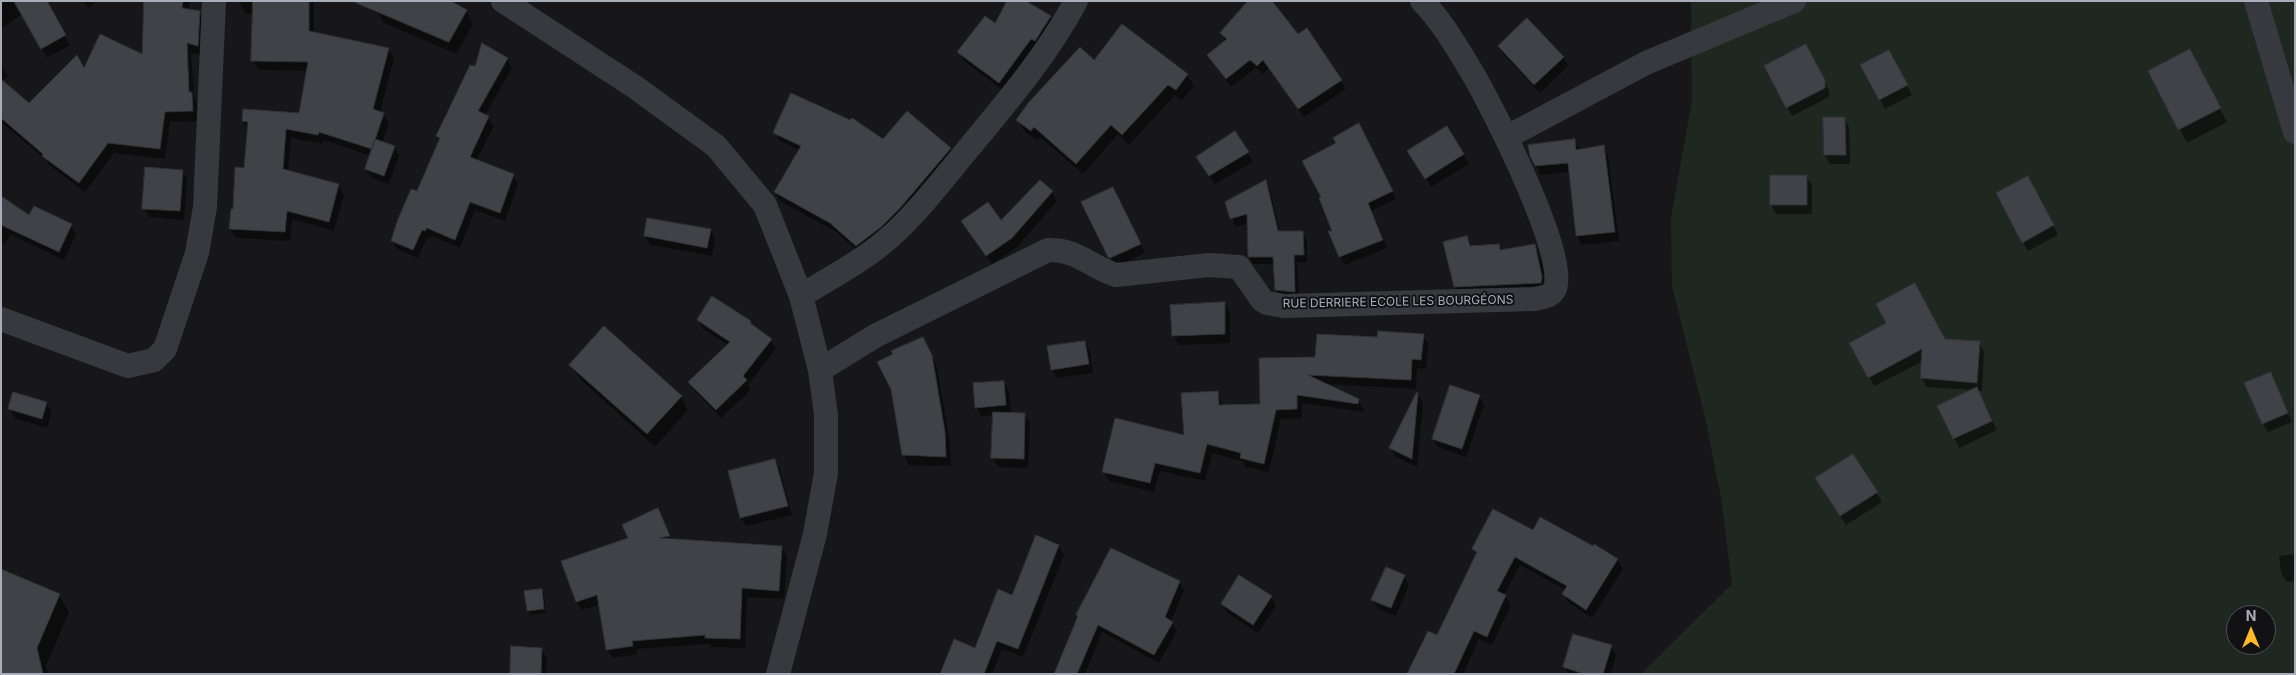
<!DOCTYPE html>
<html>
<head>
<meta charset="utf-8">
<style>
	body { margin:0 }
	#map { position:relative; width:2296px; height:675px; overflow:hidden; background:#171719; font-family:Inter,sans-serif }
	canvas { display:block }
	.frame { position:absolute; inset:0; border:2px solid #a8adba; pointer-events:none }
	.north { position:absolute; left:2226px; top:605px; width:50px; height:50px; box-sizing:border-box; background:#121214; border:1px solid #4e5056; border-radius:50%; rotate:0deg; font-size:14px; font-weight:700; line-height:20px; text-align:center; color:#a8adba }
	.north::after { content:''; display:block; margin:auto; width:18px; height:22px; background:#ffba29; clip-path:polygon(50% 0,100% 100%,50% 72%,0 100%) }
</style>
</head>
<body>
<div id="map">
<canvas width="2296" height="675"></canvas>
<div class="frame"></div>
<div class="north">N</div>
</div>
<script>
const ctx = document.querySelector('canvas').getContext('2d');
ctx.lineJoin = 'round';
function fillPath(path, color) { ctx.fillStyle = color; ctx.fill(path, 'evenodd'); }
function strokePath(path, color, width, dash) { ctx.strokeStyle = color; ctx.lineWidth = width; ctx.lineCap = dash ? 'butt' : 'round'; ctx.setLineDash(dash || []); ctx.stroke(path); }
function write(font, color, halo, rows, align = 'center') {
  ctx.font = font + ' Inter,sans-serif'; ctx.lineWidth = 4; ctx.setLineDash([]); ctx.textBaseline = 'middle'; ctx.strokeStyle = halo; ctx.fillStyle = color; for (const [text, x, y, turn = 0] of rows) {
    ctx.save(); ctx.translate(x, y); ctx.rotate((+turn || 0) * Math.PI / 180); ctx.textAlign = isNaN(turn) ? turn : align; if (halo) ctx.strokeText(text, 0, 0); ctx.fillText(text, 0, 0); ctx.restore();
  }
}
const green = new Path2D(`
	M 1691,1 L 2295,1 L 2295,674 L 1641,674 L 1732,584 L 1721,498 L 1705,417 L 1672,286 L 1671,218 L 1692,100 ZM 2236,615 L 2266,615 L 2266,645 L 2236,645 Z`);
const shadow = new Path2D(`
	M 1,1 L 29,1 L 55,18 L 70,45 L 47,58 L 22,14 L 3,28 L 1,25 Z
	M 83,1 L 97,1 L 89,8 Z
	M 145,1 L 190,1 L 189,11 L 199,12 L 205,22 L 203,55 L 191,53 L 194,97 L 197,103 L 198,121 L 170,122 L 165,159 L 114,153 L 85,192 L 49,165 L 46,160 L 1,122 L 1,64 L 8,76 L 2,81 L 29,105 L 84,70 L 144,56 Z
	M 239,1 L 314,1 L 314,33 L 388,49 L 394,58 L 380,112 L 383,114 L 389,123 L 382,143 L 394,147 L 399,156 L 389,184 L 371,178 L 366,169 L 371,156 L 324,140 L 323,144 L 291,138 L 288,171 L 338,185 L 344,195 L 334,231 L 292,219 L 290,241 L 236,238 L 230,229 L 245,169 L 248,130 L 243,121 L 300,114 L 308,71 L 258,70 L 253,60 L 254,14 L 245,14 Z
	M 448,1 L 466,11 L 473,24 L 456,54 L 384,23 L 377,11 Z
	M 1023,1 L 1050,17 L 1056,26 L 1004,91 L 964,61 L 959,52 Z
	M 1123,25 L 1187,75 L 1194,86 L 1182,100 L 1175,95 L 1129,145 L 1118,134 L 1083,174 L 1040,137 L 1038,141 L 1024,131 L 1018,120 L 1094,62 Z
	M 1221,33 L 1298,35 L 1341,81 L 1346,89 L 1304,117 L 1269,67 L 1263,74 L 1256,68 L 1231,87 L 1208,55 L 1226,41 Z
	M 1499,46 L 1563,57 L 1568,66 L 1540,93 L 1504,55 Z
	M 1810,55 L 1829,90 L 1829,97 L 1792,116 L 1787,107 Z
	M 507,59 L 512,68 L 485,115 L 494,126 L 476,161 L 513,175 L 518,184 L 505,221 L 475,210 L 460,248 L 432,236 L 430,239 L 427,238 L 418,258 L 397,249 L 392,240 L 418,193 L 440,140 L 437,136 L 476,68 Z
	M 1894,60 L 1912,95 L 1885,109 L 1862,65 Z
	M 2197,64 L 2227,122 L 2187,143 L 2149,72 Z
	M 1844,118 L 1849,127 L 1850,164 L 1830,164 L 1825,155 Z
	M 1446,128 L 1469,164 L 1431,187 L 1414,160 Z
	M 775,133 L 950,149 L 955,157 L 861,254 L 836,232 L 780,201 L 775,192 L 799,150 L 780,141 Z
	M 1235,133 L 1253,162 L 1215,184 L 1203,166 Z
	M 1363,133 L 1396,199 L 1372,211 L 1387,248 L 1345,265 L 1340,256 L 1322,198 L 1338,144 Z
	M 1574,140 L 1580,150 L 1603,146 L 1608,155 L 1619,241 L 1582,245 L 1577,236 L 1570,172 L 1541,175 L 1536,166 Z
	M 182,171 L 187,180 L 184,220 L 149,217 L 143,208 Z
	M 1806,176 L 1812,185 L 1812,214 L 1776,214 L 1771,205 Z
	M 1266,182 L 1270,189 L 1280,232 L 1302,232 L 1307,240 L 1307,262 L 1297,262 L 1299,300 L 1281,298 L 1276,290 L 1275,264 L 1253,264 L 1249,256 L 1248,223 L 1236,227 L 1226,203 Z
	M 2033,186 L 2058,235 L 2028,251 L 2023,242 Z
	M 1052,192 L 1057,201 L 1017,247 L 992,264 L 968,230 L 1001,222 Z
	M 1,198 L 30,217 L 71,225 L 76,234 L 64,260 L 11,235 L 4,245 L 1,243 Z
	M 1118,198 L 1145,253 L 1116,267 L 1109,256 Z
	M 710,230 L 715,239 L 712,256 L 650,245 L 645,236 Z
	M 1467,237 L 1472,247 L 1498,245 L 1502,251 L 1535,245 L 1543,265 L 1545,291 L 1460,296 L 1455,287 L 1444,243 Z
	M 713,297 L 750,322 L 753,327 L 771,340 L 776,349 L 748,385 L 751,390 L 721,418 L 695,391 L 690,382 L 728,345 L 703,329 L 698,320 Z
	M 1225,303 L 1230,312 L 1230,343 L 1179,345 L 1173,336 L 1171,306 Z
	M 1423,335 L 1428,344 L 1426,369 L 1417,368 L 1416,389 L 1325,384 L 1358,400 L 1364,410 L 1363,412 L 1302,403 L 1302,418 L 1281,419 L 1269,472 L 1246,467 L 1242,461 L 1212,453 L 1205,481 L 1160,471 L 1154,492 L 1109,481 L 1104,472 L 1185,436 L 1218,392 L 1223,406 L 1261,405 L 1317,358 L 1379,339 Z
	M 1944,340 L 1979,343 L 1984,352 L 1982,391 L 1977,391 L 1997,430 L 1959,448 L 1939,406 L 1973,390 L 1927,387 L 1921,378 L 1923,361 L 1874,386 L 1851,343 Z
	M 1084,342 L 1090,351 L 1093,373 L 1057,378 L 1052,369 Z
	M 929,348 L 937,367 L 950,443 L 951,466 L 909,465 L 904,455 Z
	M 571,365 L 681,397 L 688,410 L 655,447 L 579,378 Z
	M 2270,373 L 2292,422 L 2268,432 L 2263,424 Z
	M 1004,382 L 1009,391 L 1011,414 L 1024,414 L 1030,423 L 1028,468 L 998,467 L 993,458 L 994,415 L 981,416 L 976,407 Z
	M 1417,394 L 1423,402 L 1417,467 L 1396,457 L 1391,448 Z
	M 1479,396 L 1484,405 L 1466,457 L 1438,447 L 1433,439 Z
	M 46,403 L 52,412 L 47,428 L 15,418 L 10,409 Z
	M 1853,455 L 1882,502 L 1846,525 L 1822,488 Z
	M 775,460 L 780,469 L 792,515 L 746,526 L 741,518 Z
	M 658,510 L 673,541 L 782,548 L 787,556 L 784,599 L 747,597 L 745,648 L 711,647 L 709,644 L 636,649 L 637,654 L 613,658 L 608,650 L 600,604 L 582,610 L 577,602 L 630,538 Z
	M 1533,532 L 1618,560 L 1623,569 L 1592,618 L 1569,603 L 1564,594 L 1566,590 L 1520,565 L 1504,595 L 1511,605 L 1492,645 L 1479,639 L 1463,674 L 1408,674 L 1438,637 L 1477,555 L 1474,549 Z
	M 1058,546 L 1064,555 L 1023,657 L 1002,649 L 992,674 L 944,674 L 976,649 L 1012,596 Z
	M 2295,554 L 2295,581 L 2287,582 L 2281,573 L 2279,556 Z
	M 1404,576 L 1409,585 L 1396,616 L 1378,609 L 1373,600 Z
	M 1179,582 L 1184,590 L 1171,622 L 1177,631 L 1159,663 L 1102,632 L 1085,674 L 1058,674 L 1079,617 L 1077,615 Z
	M 542,590 L 544,594 L 546,613 L 530,615 L 528,611 Z
	M 59,595 L 69,612 L 46,666 L 48,674 L 1,674 Z
	M 1271,597 L 1276,606 L 1258,633 L 1227,613 L 1222,604 Z
	M 1611,646 L 1616,655 L 1611,674 L 1568,674 L 1565,667 Z
	M 541,649 L 547,658 L 546,674 L 511,674 Z`);
const building = new Path2D(`
	M 14,1 L 47,1 L 66,35 L 41,49 Z
	M 144,1 L 183,1 L 182,8 L 200,11 L 198,46 L 187,43 L 189,92 L 192,92 L 193,111 L 165,112 L 160,149 L 108,143 L 79,183 L 42,156 L 43,154 L 1,118 L 1,79 L 29,103 L 77,55 L 84,68 L 100,34 L 142,54 Z
	M 253,1 L 309,1 L 309,31 L 389,48 L 373,109 L 384,113 L 372,149 L 319,132 L 318,135 L 286,129 L 283,169 L 339,184 L 329,222 L 287,211 L 285,232 L 229,229 L 231,209 L 233,209 L 235,167 L 244,168 L 248,122 L 242,121 L 243,109 L 299,113 L 308,62 L 251,61 Z
	M 352,1 L 451,1 L 467,10 L 449,42 Z
	M 1007,1 L 1026,1 L 1051,16 L 1035,41 L 1031,39 L 999,83 L 957,52 L 985,16 L 995,23 Z
	M 1248,1 L 1272,1 L 1298,34 L 1307,28 L 1342,80 L 1298,109 L 1263,60 L 1257,66 L 1250,60 L 1226,79 L 1207,55 L 1227,39 L 1220,33 Z
	M 1527,18 L 1564,57 L 1534,85 L 1498,46 Z
	M 1122,24 L 1188,74 L 1176,90 L 1168,85 L 1122,135 L 1111,125 L 1076,164 L 1034,127 L 1031,131 L 1016,120 L 1029,102 L 1080,47 L 1094,60 Z
	M 482,43 L 508,58 L 478,111 L 489,116 L 470,157 L 514,174 L 500,213 L 470,202 L 455,240 L 427,228 L 425,231 L 422,230 L 413,250 L 391,241 L 398,219 L 411,189 L 417,191 L 440,138 L 436,136 L 470,65 L 475,66 Z
	M 1806,44 L 1825,80 L 1825,88 L 1786,108 L 1764,66 Z
	M 2190,49 L 2221,108 L 2178,130 L 2148,71 Z
	M 1889,50 L 1908,85 L 1879,100 L 1860,65 Z
	M 791,93 L 850,120 L 852,118 L 883,139 L 907,111 L 951,148 L 900,208 L 881,227 L 856,246 L 830,223 L 774,192 L 801,146 L 773,133 Z
	M 1823,117 L 1845,117 L 1846,155 L 1824,155 Z
	M 1359,123 L 1393,191 L 1368,203 L 1383,240 L 1339,257 L 1328,231 L 1332,231 L 1319,198 L 1321,197 L 1302,161 L 1336,143 L 1333,138 Z
	M 1447,126 L 1464,154 L 1425,179 L 1407,151 Z
	M 1235,131 L 1249,152 L 1209,176 L 1196,157 Z
	M 375,139 L 395,146 L 384,176 L 365,169 Z
	M 1575,139 L 1576,150 L 1604,145 L 1615,232 L 1576,236 L 1568,163 L 1535,166 L 1530,156 L 1528,145 Z
	M 145,167 L 183,170 L 180,211 L 142,209 Z
	M 1770,175 L 1807,175 L 1807,205 L 1770,205 Z
	M 2028,176 L 2054,225 L 2022,243 L 1996,193 Z
	M 1040,180 L 1053,191 L 1012,238 L 986,256 L 961,221 L 988,202 L 1001,220 Z
	M 1266,180 L 1278,231 L 1303,231 L 1304,255 L 1294,255 L 1295,292 L 1275,290 L 1273,257 L 1248,257 L 1247,214 L 1230,219 L 1225,202 Z
	M 1113,187 L 1141,244 L 1110,258 L 1108,257 L 1081,202 Z
	M 1,196 L 29,215 L 34,206 L 72,224 L 59,252 L 1,225 Z
	M 647,218 L 711,229 L 707,248 L 644,236 Z
	M 1467,236 L 1470,246 L 1499,244 L 1500,250 L 1535,244 L 1542,277 L 1541,283 L 1454,287 L 1443,242 Z
	M 1915,283 L 1945,339 L 1980,341 L 1977,383 L 1920,378 L 1922,349 L 1868,378 L 1849,343 L 1886,323 L 1876,304 Z
	M 712,296 L 751,321 L 750,323 L 772,339 L 743,376 L 747,380 L 716,410 L 688,382 L 730,342 L 697,320 Z
	M 1225,302 L 1225,334 L 1172,336 L 1170,305 Z
	M 604,326 L 682,396 L 647,434 L 569,365 Z
	M 1378,331 L 1424,334 L 1421,360 L 1412,359 L 1411,380 L 1308,375 L 1359,399 L 1358,404 L 1297,395 L 1297,409 L 1276,410 L 1264,464 L 1240,458 L 1241,453 L 1207,444 L 1200,473 L 1155,463 L 1150,483 L 1102,472 L 1115,418 L 1184,435 L 1181,393 L 1218,391 L 1219,405 L 1260,404 L 1259,358 L 1315,357 L 1317,334 L 1377,337 Z
	M 923,337 L 932,355 L 945,432 L 946,457 L 902,455 L 891,389 L 877,362 L 893,354 L 891,351 Z
	M 1085,341 L 1089,364 L 1051,370 L 1047,346 Z
	M 2271,372 L 2288,413 L 2262,424 L 2244,383 Z
	M 1004,381 L 1006,405 L 975,408 L 973,383 Z
	M 1450,385 L 1480,395 L 1462,449 L 1432,439 Z
	M 1977,387 L 1992,421 L 1953,439 L 1937,406 Z
	M 13,392 L 47,402 L 42,419 L 8,409 Z
	M 1417,392 L 1418,393 L 1412,459 L 1389,448 Z
	M 993,412 L 1025,413 L 1024,459 L 991,458 Z
	M 1853,454 L 1878,492 L 1840,516 L 1815,478 Z
	M 775,459 L 788,506 L 740,518 L 728,471 Z
	M 658,508 L 670,536 L 659,538 L 782,546 L 779,591 L 742,588 L 740,639 L 705,638 L 705,635 L 632,641 L 633,646 L 606,650 L 597,595 L 576,602 L 561,561 L 628,538 L 622,525 Z
	M 1493,509 L 1533,530 L 1540,517 L 1593,546 L 1594,544 L 1618,559 L 1586,610 L 1562,594 L 1567,586 L 1515,557 L 1497,591 L 1506,595 L 1487,637 L 1474,631 L 1454,674 L 1407,674 L 1428,631 L 1437,635 L 1477,552 L 1472,549 Z
	M 1036,535 L 1059,545 L 1018,649 L 997,641 L 984,674 L 940,674 L 954,639 L 975,648 L 998,589 L 1012,595 Z
	M 1111,548 L 1180,581 L 1165,617 L 1173,622 L 1154,655 L 1098,625 L 1077,674 L 1054,674 L 1078,616 L 1076,615 Z
	M 1386,567 L 1405,575 L 1391,608 L 1371,600 Z
	M 1,569 L 60,594 L 37,648 L 43,674 L 1,674 Z
	M 1239,575 L 1272,596 L 1253,625 L 1221,604 Z
	M 542,589 L 544,609 L 527,611 L 524,591 Z
	M 1573,634 L 1612,645 L 1603,674 L 1584,674 L 1563,667 Z
	M 511,646 L 542,648 L 541,674 L 510,674 Z`);
const street = new Path2D(`
	M 503,1 L 635,87 L 716,146 L 765,205 L 801,296 L 820,370 L 826,415 L 826,473 L 815,534 L 778,674
	M 2256,1 L 2295,132
	M 1507,137 L 1646,63 L 1794,1
	M 801,296 C 831,277 863,261 890,237 C 917,213 945,177 968,149 C 1007,102 1047,55 1076,1
	M 1,319 L 128,366 L 154,360 L 165,349 L 197,253 L 205,207 L 214,1
	M 820,370 L 875,336 L 1048,250 C 1078,249 1090,267 1116,275 L 1209,265 L 1239,267 L 1262,300 L 1267,303 L 1284,306 L 1534,299 C 1541,298 1550,297 1554,290 C 1572,262 1489,100 1470,69 C 1456,46 1441,20 1422,1`);
const streetNames = [
	["RUE DERRIERE ECOLE LES BOURGÉONS",1398,302,-1]
];
fillPath(green, '#1e2820');
fillPath(shadow, '#0007');
fillPath(building, '#414247');
strokePath(building, '#313136', 1);
strokePath(street, '#38393f', 24);
write('12px', '#a8adba', '#121214', streetNames);
</script>
</body>
</html>
